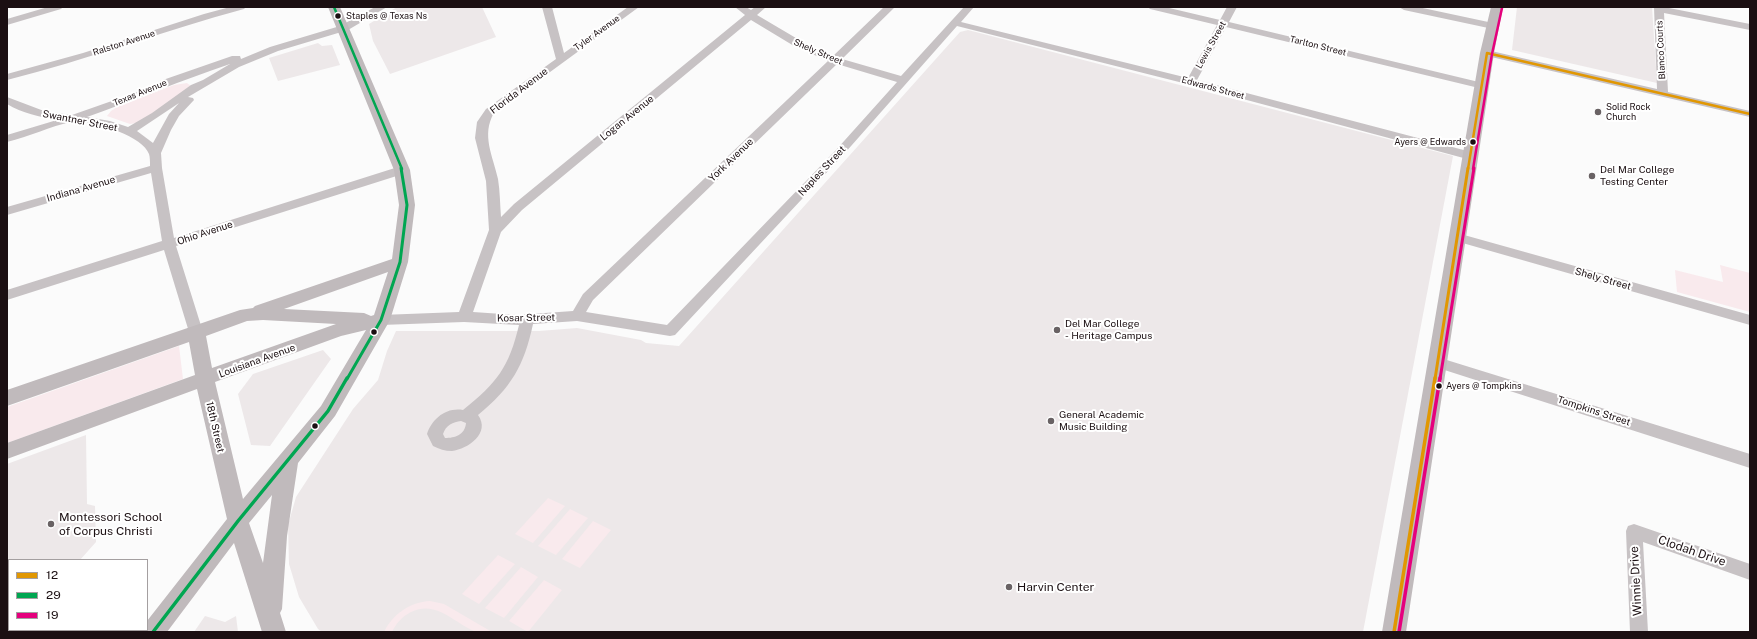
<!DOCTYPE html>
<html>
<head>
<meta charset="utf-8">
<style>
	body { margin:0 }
	#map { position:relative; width:1757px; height:639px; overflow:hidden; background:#fbfbfb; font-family:"Public Sans",sans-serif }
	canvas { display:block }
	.frame { position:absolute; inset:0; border:8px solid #1b0f12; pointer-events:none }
	.legend { position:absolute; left:8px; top:559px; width:140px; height:72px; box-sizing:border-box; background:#fff; border:1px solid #a49fa0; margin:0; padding:5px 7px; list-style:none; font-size:12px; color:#1b0f12 }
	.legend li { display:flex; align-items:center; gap:8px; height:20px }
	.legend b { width:20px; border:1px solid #a49fa0 }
</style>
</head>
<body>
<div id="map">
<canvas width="1757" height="639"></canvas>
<div class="frame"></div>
<ul class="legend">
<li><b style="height:5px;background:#e19702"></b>12</li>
<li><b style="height:5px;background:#00a651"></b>29</li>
<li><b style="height:5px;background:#e5007d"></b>19</li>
</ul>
</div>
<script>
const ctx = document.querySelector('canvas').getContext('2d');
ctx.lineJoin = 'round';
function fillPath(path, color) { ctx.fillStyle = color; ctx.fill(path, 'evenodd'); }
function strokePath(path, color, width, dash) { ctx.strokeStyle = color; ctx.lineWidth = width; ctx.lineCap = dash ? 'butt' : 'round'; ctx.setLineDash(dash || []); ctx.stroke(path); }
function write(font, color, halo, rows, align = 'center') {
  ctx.font = font + ' "Public Sans",sans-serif'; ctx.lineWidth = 4; ctx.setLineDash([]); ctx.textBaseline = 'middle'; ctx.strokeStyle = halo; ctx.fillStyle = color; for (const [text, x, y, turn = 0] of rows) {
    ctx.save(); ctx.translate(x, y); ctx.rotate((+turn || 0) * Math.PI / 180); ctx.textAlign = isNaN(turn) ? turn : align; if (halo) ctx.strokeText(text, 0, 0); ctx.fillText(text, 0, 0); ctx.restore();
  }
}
const built = new Path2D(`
	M 397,7 L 482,7 L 496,37 L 390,74 L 373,41 L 369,24 Z
	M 1517,7 L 1652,7 L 1657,83 L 1512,50 Z
	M 968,30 L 1453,156 L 1363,632 L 322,632 L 318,629 L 299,597 L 289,564 L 288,525 L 296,497 L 353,409 L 378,380 L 387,351 L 396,331 L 539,331 L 577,328 L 641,340 L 646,343 L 679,346 L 960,32 Z
	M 318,43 L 322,46 L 332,45 L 340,65 L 278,81 L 269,58 Z
	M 323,350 L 331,359 L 270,446 L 251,445 L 238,394 L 253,374 Z
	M 86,435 L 87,504 L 95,506 L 96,542 L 80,560 L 9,560 L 9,630 L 42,630 L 46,632 L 7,632 L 7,464 Z
	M 205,616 L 225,622 L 236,616 L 238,632 L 194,632 Z`);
const green = new Path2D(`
	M 187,83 L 191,86 L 167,105 L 136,123 L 130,124 L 107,116 L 111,111 L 117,107 L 174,85 Z
	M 1720,265 L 1750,273 L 1750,312 L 1677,292 L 1675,270 L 1723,282 Z
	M 179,346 L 183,379 L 7,443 L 7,407 Z
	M 548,498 L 565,506 L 533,543 L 515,534 Z
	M 570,509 L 588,518 L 556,555 L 538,546 Z
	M 593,521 L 611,530 L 580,568 L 562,559 Z
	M 498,555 L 515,564 L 479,604 L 462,594 Z
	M 521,567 L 538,577 L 504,618 L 485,608 Z
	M 544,580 L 562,590 L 528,632 L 509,621 Z
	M 430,601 L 444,604 L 492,632 C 487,632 479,633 474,631 C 453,622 436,600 411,612 C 403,616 396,623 392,632 L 384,632 C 393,614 410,602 430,601 Z`);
const minor = new Path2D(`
	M 48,7 L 63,7 L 61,9 L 7,25 L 7,19 Z
	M 230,7 L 246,7 L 244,9 C 165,30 87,60 7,80 L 7,74 L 83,53 L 204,14 Z
	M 375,7 L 387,7 L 348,30 L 278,51 L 239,67 L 188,97 L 193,98 L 194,100 L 179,116 L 171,130 L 161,153 L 162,168 L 174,238 L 398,167 L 406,167 L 408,170 L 406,173 L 176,246 L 203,332 L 201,336 L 196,337 L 191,336 L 189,332 L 164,250 L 7,300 L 7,290 L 162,241 L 151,173 L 7,215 L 7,207 L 150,166 C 150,162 150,157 149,154 C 143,135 89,119 72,122 C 50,126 29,137 7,142 L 7,135 L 57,120 C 40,117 22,113 7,104 L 7,97 L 44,111 L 72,115 L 143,90 L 160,81 L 232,56 L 240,56 L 241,59 L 270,47 L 340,26 ZM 230,64 L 203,80 L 191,85 L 152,113 L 128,127 L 110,121 L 87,117 C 135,100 182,80 230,64 ZM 179,103 L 169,114 L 153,143 L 137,131 Z
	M 542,7 L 552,7 L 564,53 L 628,7 L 639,7 L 494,113 C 481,135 493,156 498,179 C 500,191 500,205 501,217 L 514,204 L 745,15 L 735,7 L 746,7 L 751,10 L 755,7 L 766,7 L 757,15 L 801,41 L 833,56 L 884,7 L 895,7 L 842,59 L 901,76 L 964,7 L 974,7 L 961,22 L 1188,78 L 1217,25 L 1150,9 L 1148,7 L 1165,7 L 1220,20 L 1227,7 L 1237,7 L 1229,22 L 1483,83 L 1488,86 L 1483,89 L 1226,27 L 1197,80 L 1475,153 L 1477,156 L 1475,159 L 1471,160 L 1187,84 L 957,26 L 844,154 L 675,335 L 670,336 L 577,321 L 533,324 C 524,366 511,388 478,415 C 491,433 468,449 452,451 C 445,451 439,449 433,446 L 427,434 C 432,419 446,407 463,410 C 497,383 509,367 519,325 L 464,322 L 381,325 L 376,324 L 374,320 L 376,316 L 381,315 L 459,312 L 489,230 L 486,181 L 475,138 L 477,122 L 486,109 L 556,59 ZM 751,20 L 794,46 L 828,61 L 583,294 L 573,311 L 517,315 L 473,312 L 501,232 L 522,210 ZM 837,64 L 897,82 L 836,150 L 667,325 L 586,312 L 593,300 ZM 461,421 L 466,423 C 465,435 455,438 445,438 L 443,434 C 446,425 453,422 461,421 Z
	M 1399,7 L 1418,7 L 1493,23 L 1498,26 L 1493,29 L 1404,10 Z
	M 1654,7 L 1664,7 L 1750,24 L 1750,30 L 1664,13 L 1668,92 L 1750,111 L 1750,117 L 1487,56 L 1482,53 L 1487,50 L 1657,89 Z
	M 1457,233 L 1750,315 L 1750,325 L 1452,240 L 1451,237 L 1452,234 Z
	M 1437,357 L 1750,454 L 1750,468 L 1432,366 L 1430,362 L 1432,358 Z
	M 1634,524 L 1750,564 L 1750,580 L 1643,542 L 1648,632 L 1630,632 L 1626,531 L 1628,526 Z`);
const major = new Path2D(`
	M 328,7 L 340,7 L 410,170 L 415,205 L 408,262 L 390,320 L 335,416 L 298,463 L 287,536 L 282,609 L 280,613 L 286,632 L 262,632 L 234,543 L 167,632 L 141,632 L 142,630 L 147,630 L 147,621 L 227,519 L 197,389 L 7,459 L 7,443 L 195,375 L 189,342 L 7,406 L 7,390 L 240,310 L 253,308 L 255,306 L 392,259 L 399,205 L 394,170 ZM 388,272 L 374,315 L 371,316 L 364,313 L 284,309 ZM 263,320 L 336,324 L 212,368 L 206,336 L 247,321 ZM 366,330 L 321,406 L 243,499 L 215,382 L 341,336 ZM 272,495 L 263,563 L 249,523 Z
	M 1491,7 L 1503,7 L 1494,53 L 1406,632 L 1382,632 L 1480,53 Z`);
const bus1Far2 = new Path2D(`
	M 1468,169 L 1487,53 L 1750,114`);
const bus1Far1 = new Path2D(`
	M 1435,379 L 1468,168`);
const bus1 = new Path2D(`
	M 1394,632 L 1435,378`);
const bus2Far2 = new Path2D(`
	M 334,7 L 402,169`);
const bus2Far1 = new Path2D(`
	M 347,379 L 381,320 L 400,262 L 407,205 L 401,168`);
const bus2 = new Path2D(`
	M 153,632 L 238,521 L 328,411 L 347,378`);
const bus3Far2 = new Path2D(`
	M 1473,169 L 1492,54 L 1502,8`);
const bus3Far1 = new Path2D(`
	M 1440,379 L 1474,168`);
const bus3 = new Path2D(`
	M 1399,632 L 1440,378`);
const markers = [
	[338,16,3.5,"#1b0f12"],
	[1598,112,4,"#696264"],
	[1473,142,3.5,"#1b0f12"],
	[1592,176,4,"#696264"],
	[1057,330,4,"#696264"],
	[374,332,3.5,"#1b0f12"],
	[1439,386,3.5,"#1b0f12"],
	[1051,421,4,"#696264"],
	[315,426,3.5,"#1b0f12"],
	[51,524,4,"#696264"],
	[1009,587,4,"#696264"]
];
const busNames = [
	["Staples @ Texas Ns",346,16],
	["Ayers @ Edwards",1466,142,"right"],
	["Ayers @ Tompkins",1446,386]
];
const farStreetnames = [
	["Tyler Avenue",597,33,-36],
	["Ralston Avenue",124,43,-18],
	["Lewis Street",1211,45,-61],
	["Tarlton Street",1318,46,14],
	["Blanco Courts",1661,50,-93],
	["Shely Street",818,52,23],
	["Edwards Street",1213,88,15],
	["Texas Avenue",140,93,-22]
];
const farPoinames = [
	["Solid Rock",1606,107],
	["Church",1606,117]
];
const streetNames = [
	["Florida Avenue",519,91,-37],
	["Logan Avenue",627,118,-39],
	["Swantner Street",80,121,11],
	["York Avenue",731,160,-44],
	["Naples Street",822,171,-47],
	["Indiana Avenue",81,189,-16],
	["Ohio Avenue",205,233,-18],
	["Shely Street",1603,279,16],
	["Kosar Street",526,318,-1],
	["Louisiana Avenue",257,361,-20],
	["Tompkins Street",1594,411,18],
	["18th Street",215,427,77]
];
const poiNames = [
	["Del Mar College",1600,170],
	["Testing Center",1600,182],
	["Del Mar College",1065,324],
	["- Heritage Campus",1065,336],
	["General Academic",1059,415],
	["Music Building",1059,427]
];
const nearPoinames = [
	["Montessori School",59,517],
	["of Corpus Christi",59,531],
	["Harvin Center",1017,587]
];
const nearStreetnames = [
	["Clodah Drive",1692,551,19],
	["Winnie Drive",1636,581,-93]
];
fillPath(built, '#ede8e9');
fillPath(green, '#f9eaed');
fillPath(minor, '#c7c2c4');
fillPath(major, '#c0babc');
strokePath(bus1Far2, '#e19702', 2.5);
strokePath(bus1Far1, '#e19702', 3);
strokePath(bus1, '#e19702', 3.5);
strokePath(bus2Far2, '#00a651', 2.5);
strokePath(bus2Far1, '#00a651', 3);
strokePath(bus2, '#00a651', 3.5);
strokePath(bus3Far2, '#e5007d', 2.5);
strokePath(bus3Far1, '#e5007d', 3);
strokePath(bus3, '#e5007d', 3.5);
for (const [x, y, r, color] of markers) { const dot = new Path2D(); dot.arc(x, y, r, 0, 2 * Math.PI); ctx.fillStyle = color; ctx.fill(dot); strokePath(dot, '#fff', 1.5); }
write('9px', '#1b0f12', '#fff', busNames, 'left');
write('9px', '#1b0f12', '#fff', farStreetnames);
write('9px', '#1b0f12', '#fff', farPoinames, 'left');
write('10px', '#1b0f12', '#fff', streetNames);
write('10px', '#1b0f12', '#fff', poiNames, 'left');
write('12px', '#1b0f12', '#fff', nearPoinames, 'left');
write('12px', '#1b0f12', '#fff', nearStreetnames);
</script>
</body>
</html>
